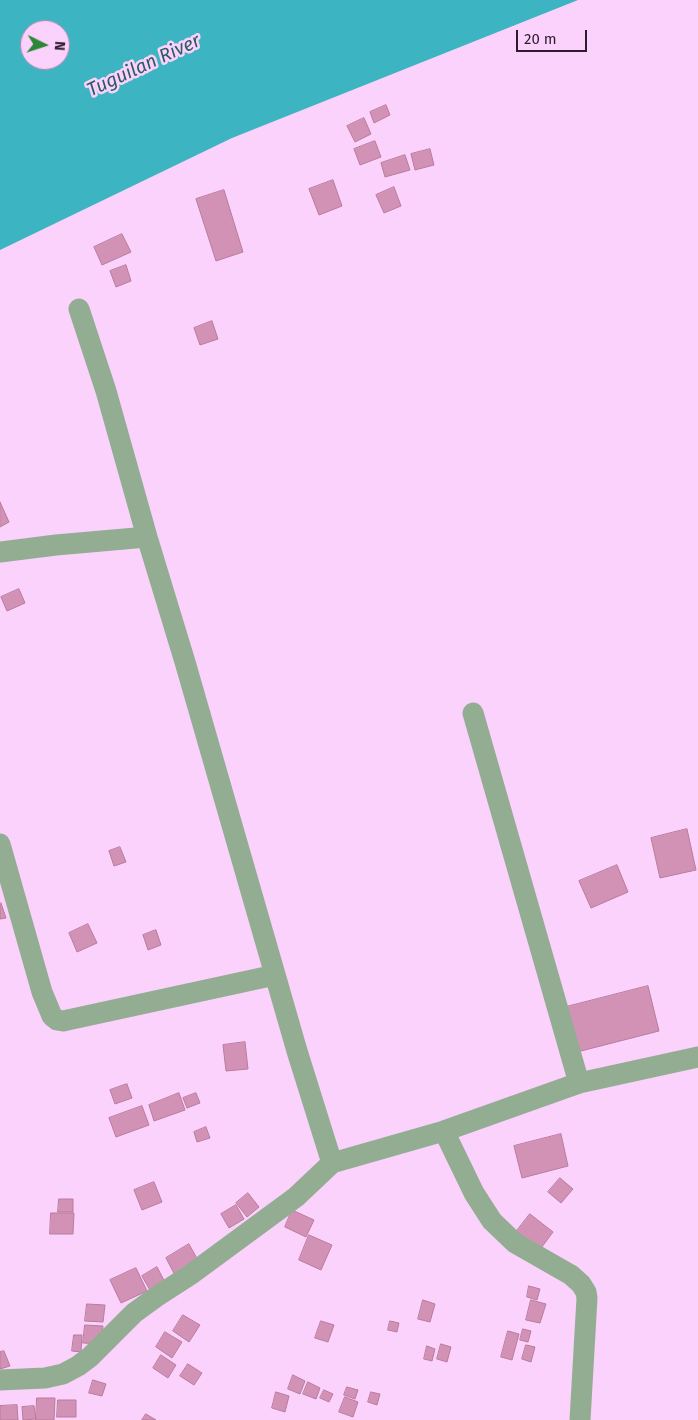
<!DOCTYPE html>
<html>
<head>
<meta charset="utf-8">
<style>
	body { margin:0 }
	#map { position:relative; width:698px; height:1420px; overflow:hidden; background:#fbd2fc; font-family:"Fira Sans",sans-serif }
	canvas { display:block }
	.north { position:absolute; left:20px; top:20px; width:50px; height:50px; box-sizing:border-box; background:#fbd2fc; border:1px solid #a989aa; border-radius:50%; rotate:94deg; font-size:14px; font-weight:700; line-height:20px; text-align:center; color:#2e1b2f }
	.north::after { content:''; display:block; margin:auto; width:18px; height:22px; background:#2c8738; clip-path:polygon(50% 0,100% 100%,50% 72%,0 100%) }
	.scale { position:absolute; left:516px; top:30px; width:71px; height:22px; box-sizing:border-box; border:2px solid #2e1b2f; border-top:0; padding-left:6px; font-size:15px; line-height:18px; white-space:nowrap; color:#2e1b2f; -webkit-text-stroke:4px #fbd2fc; paint-order:stroke }
</style>
</head>
<body>
<div id="map">
<canvas width="698" height="1420"></canvas>
<div class="north">N</div>
<div class="scale">20 m</div>
</div>
<script>
const ctx = document.querySelector('canvas').getContext('2d');
ctx.lineJoin = 'round';
function fillPath(path, color) { ctx.fillStyle = color; ctx.fill(path, 'evenodd'); }
function strokePath(path, color, width, dash) { ctx.strokeStyle = color; ctx.lineWidth = width; ctx.lineCap = dash ? 'butt' : 'round'; ctx.setLineDash(dash || []); ctx.stroke(path); }
function write(font, color, halo, rows, align = 'center') {
  ctx.font = font + ' "Fira Sans",sans-serif'; ctx.lineWidth = 5; ctx.setLineDash([]); ctx.textBaseline = 'middle'; ctx.strokeStyle = halo; ctx.fillStyle = color; for (const [text, x, y, turn = 0] of rows) {
    ctx.save(); ctx.translate(x, y); ctx.rotate((+turn || 0) * Math.PI / 180); ctx.textAlign = isNaN(turn) ? turn : align; if (halo) ctx.strokeText(text, 0, 0); ctx.fillText(text, 0, 0); ctx.restore();
  }
}
const water = new Path2D(`
	M 0,0 L 578,0 L 232,138 L 0,250 ZM 30,30 L 60,30 L 60,60 L 30,60 Z`);
const building = new Path2D(`
	M 386,105 L 390,115 L 374,123 L 370,112 Z
	M 364,118 L 371,134 L 355,142 L 347,126 Z
	M 375,141 L 381,157 L 360,165 L 354,149 Z
	M 430,149 L 434,165 L 415,170 L 411,154 Z
	M 405,155 L 410,170 L 385,177 L 381,163 Z
	M 333,180 L 342,206 L 319,215 L 309,189 Z
	M 394,187 L 401,206 L 384,213 L 376,195 Z
	M 224,190 L 243,252 L 216,261 L 196,199 Z
	M 122,234 L 131,252 L 102,265 L 94,247 Z
	M 126,265 L 131,281 L 116,287 L 110,271 Z
	M 212,321 L 218,339 L 200,345 L 194,328 Z
	M 0,502 L 9,522 L 0,527 Z
	M 19,589 L 25,603 L 7,611 L 1,597 Z
	M 687,829 L 696,870 L 660,878 L 651,838 Z
	M 120,847 L 126,862 L 114,866 L 109,851 Z
	M 617,865 L 628,892 L 591,908 L 579,881 Z
	M 1,903 L 6,918 L 0,919 L 0,904 Z
	M 88,924 L 97,943 L 77,952 L 69,933 Z
	M 156,930 L 161,945 L 148,950 L 143,935 Z
	M 648,986 L 659,1031 L 577,1052 L 566,1007 Z
	M 245,1042 L 248,1069 L 226,1071 L 223,1045 Z
	M 127,1084 L 132,1098 L 115,1104 L 110,1090 Z
	M 179,1093 L 185,1110 L 154,1121 L 149,1105 Z
	M 196,1093 L 200,1103 L 187,1108 L 183,1098 Z
	M 142,1106 L 149,1125 L 116,1137 L 109,1118 Z
	M 206,1127 L 210,1138 L 197,1142 L 194,1132 Z
	M 561,1134 L 568,1166 L 522,1178 L 514,1146 Z
	M 560,1178 L 573,1189 L 561,1203 L 548,1192 Z
	M 154,1182 L 162,1202 L 142,1210 L 134,1190 Z
	M 248,1193 L 259,1207 L 247,1217 L 236,1203 Z
	M 59,1199 L 73,1199 L 73,1212 L 58,1212 Z
	M 236,1205 L 244,1219 L 229,1228 L 221,1214 Z
	M 292,1210 L 314,1220 L 306,1237 L 285,1227 Z
	M 51,1213 L 74,1213 L 73,1234 L 50,1234 Z
	M 530,1214 L 553,1232 L 536,1255 L 512,1237 Z
	M 309,1235 L 332,1245 L 321,1270 L 299,1260 Z
	M 189,1244 L 200,1264 L 176,1277 L 166,1258 Z
	M 157,1267 L 166,1284 L 151,1292 L 142,1276 Z
	M 136,1268 L 147,1291 L 121,1303 L 110,1280 Z
	M 529,1286 L 540,1289 L 537,1300 L 527,1297 Z
	M 423,1300 L 435,1304 L 430,1322 L 418,1319 Z
	M 531,1300 L 546,1304 L 540,1323 L 526,1320 Z
	M 87,1304 L 105,1305 L 103,1322 L 85,1321 Z
	M 183,1315 L 200,1325 L 189,1342 L 173,1331 Z
	M 321,1321 L 334,1325 L 328,1342 L 315,1338 Z
	M 390,1321 L 399,1323 L 397,1332 L 388,1330 Z
	M 85,1325 L 103,1326 L 101,1344 L 83,1343 Z
	M 523,1329 L 531,1331 L 528,1342 L 520,1340 Z
	M 508,1331 L 519,1334 L 512,1360 L 501,1357 Z
	M 165,1332 L 182,1342 L 172,1358 L 156,1347 Z
	M 74,1335 L 82,1335 L 81,1352 L 72,1351 Z
	M 441,1344 L 451,1347 L 447,1362 L 437,1359 Z
	M 526,1345 L 535,1347 L 531,1362 L 522,1359 Z
	M 427,1346 L 435,1349 L 432,1361 L 424,1359 Z
	M 4,1351 L 10,1366 L 0,1369 L 0,1352 Z
	M 161,1355 L 176,1365 L 168,1378 L 153,1368 Z
	M 188,1364 L 202,1373 L 194,1385 L 180,1376 Z
	M 293,1375 L 305,1381 L 300,1394 L 288,1389 Z
	M 93,1380 L 106,1384 L 102,1396 L 89,1393 Z
	M 308,1382 L 320,1388 L 316,1399 L 303,1394 Z
	M 347,1387 L 358,1390 L 355,1399 L 344,1395 Z
	M 324,1390 L 333,1394 L 329,1402 L 320,1398 Z
	M 276,1392 L 289,1396 L 285,1412 L 272,1408 Z
	M 371,1392 L 380,1394 L 377,1405 L 368,1402 Z
	M 345,1397 L 358,1402 L 353,1417 L 339,1412 Z
	M 37,1398 L 55,1398 L 54,1420 L 36,1420 Z
	M 58,1400 L 76,1400 L 76,1417 L 57,1417 Z
	M 17,1405 L 18,1420 L 0,1420 L 0,1406 Z
	M 34,1406 L 36,1419 L 23,1420 L 22,1407 Z
	M 146,1414 L 156,1420 L 142,1420 Z`);
const street = new Path2D(`
	M 79,309 L 106,391 L 147,537 L 185,662 L 297,1051 L 332,1163
	M 0,552 L 56,545 L 147,537
	M 473,713 L 579,1083
	M 0,844 L 42,992 L 52,1016 L 57,1020 L 63,1021 L 275,975
	M 444,1131 L 474,1193 L 492,1221 L 515,1243 L 571,1275 L 581,1284 L 586,1292 L 587,1298 L 580,1420
	M 0,1380 L 45,1378 L 63,1374 L 78,1366 L 90,1357 L 134,1313 L 156,1297 L 190,1275 L 296,1197 L 332,1163 L 444,1131 L 579,1083 L 698,1057`);
const waterNames = [
	["Tuguilan River",144,66,-25]
];
fillPath(water, '#3cb4c1');
fillPath(building, '#d292b5');
strokePath(building, '#b97b9e', 1);
strokePath(street, '#93ad93', 21);
write('italic 19px', '#2b5c62', '#fbd2fc', waterNames);
</script>
</body>
</html>
